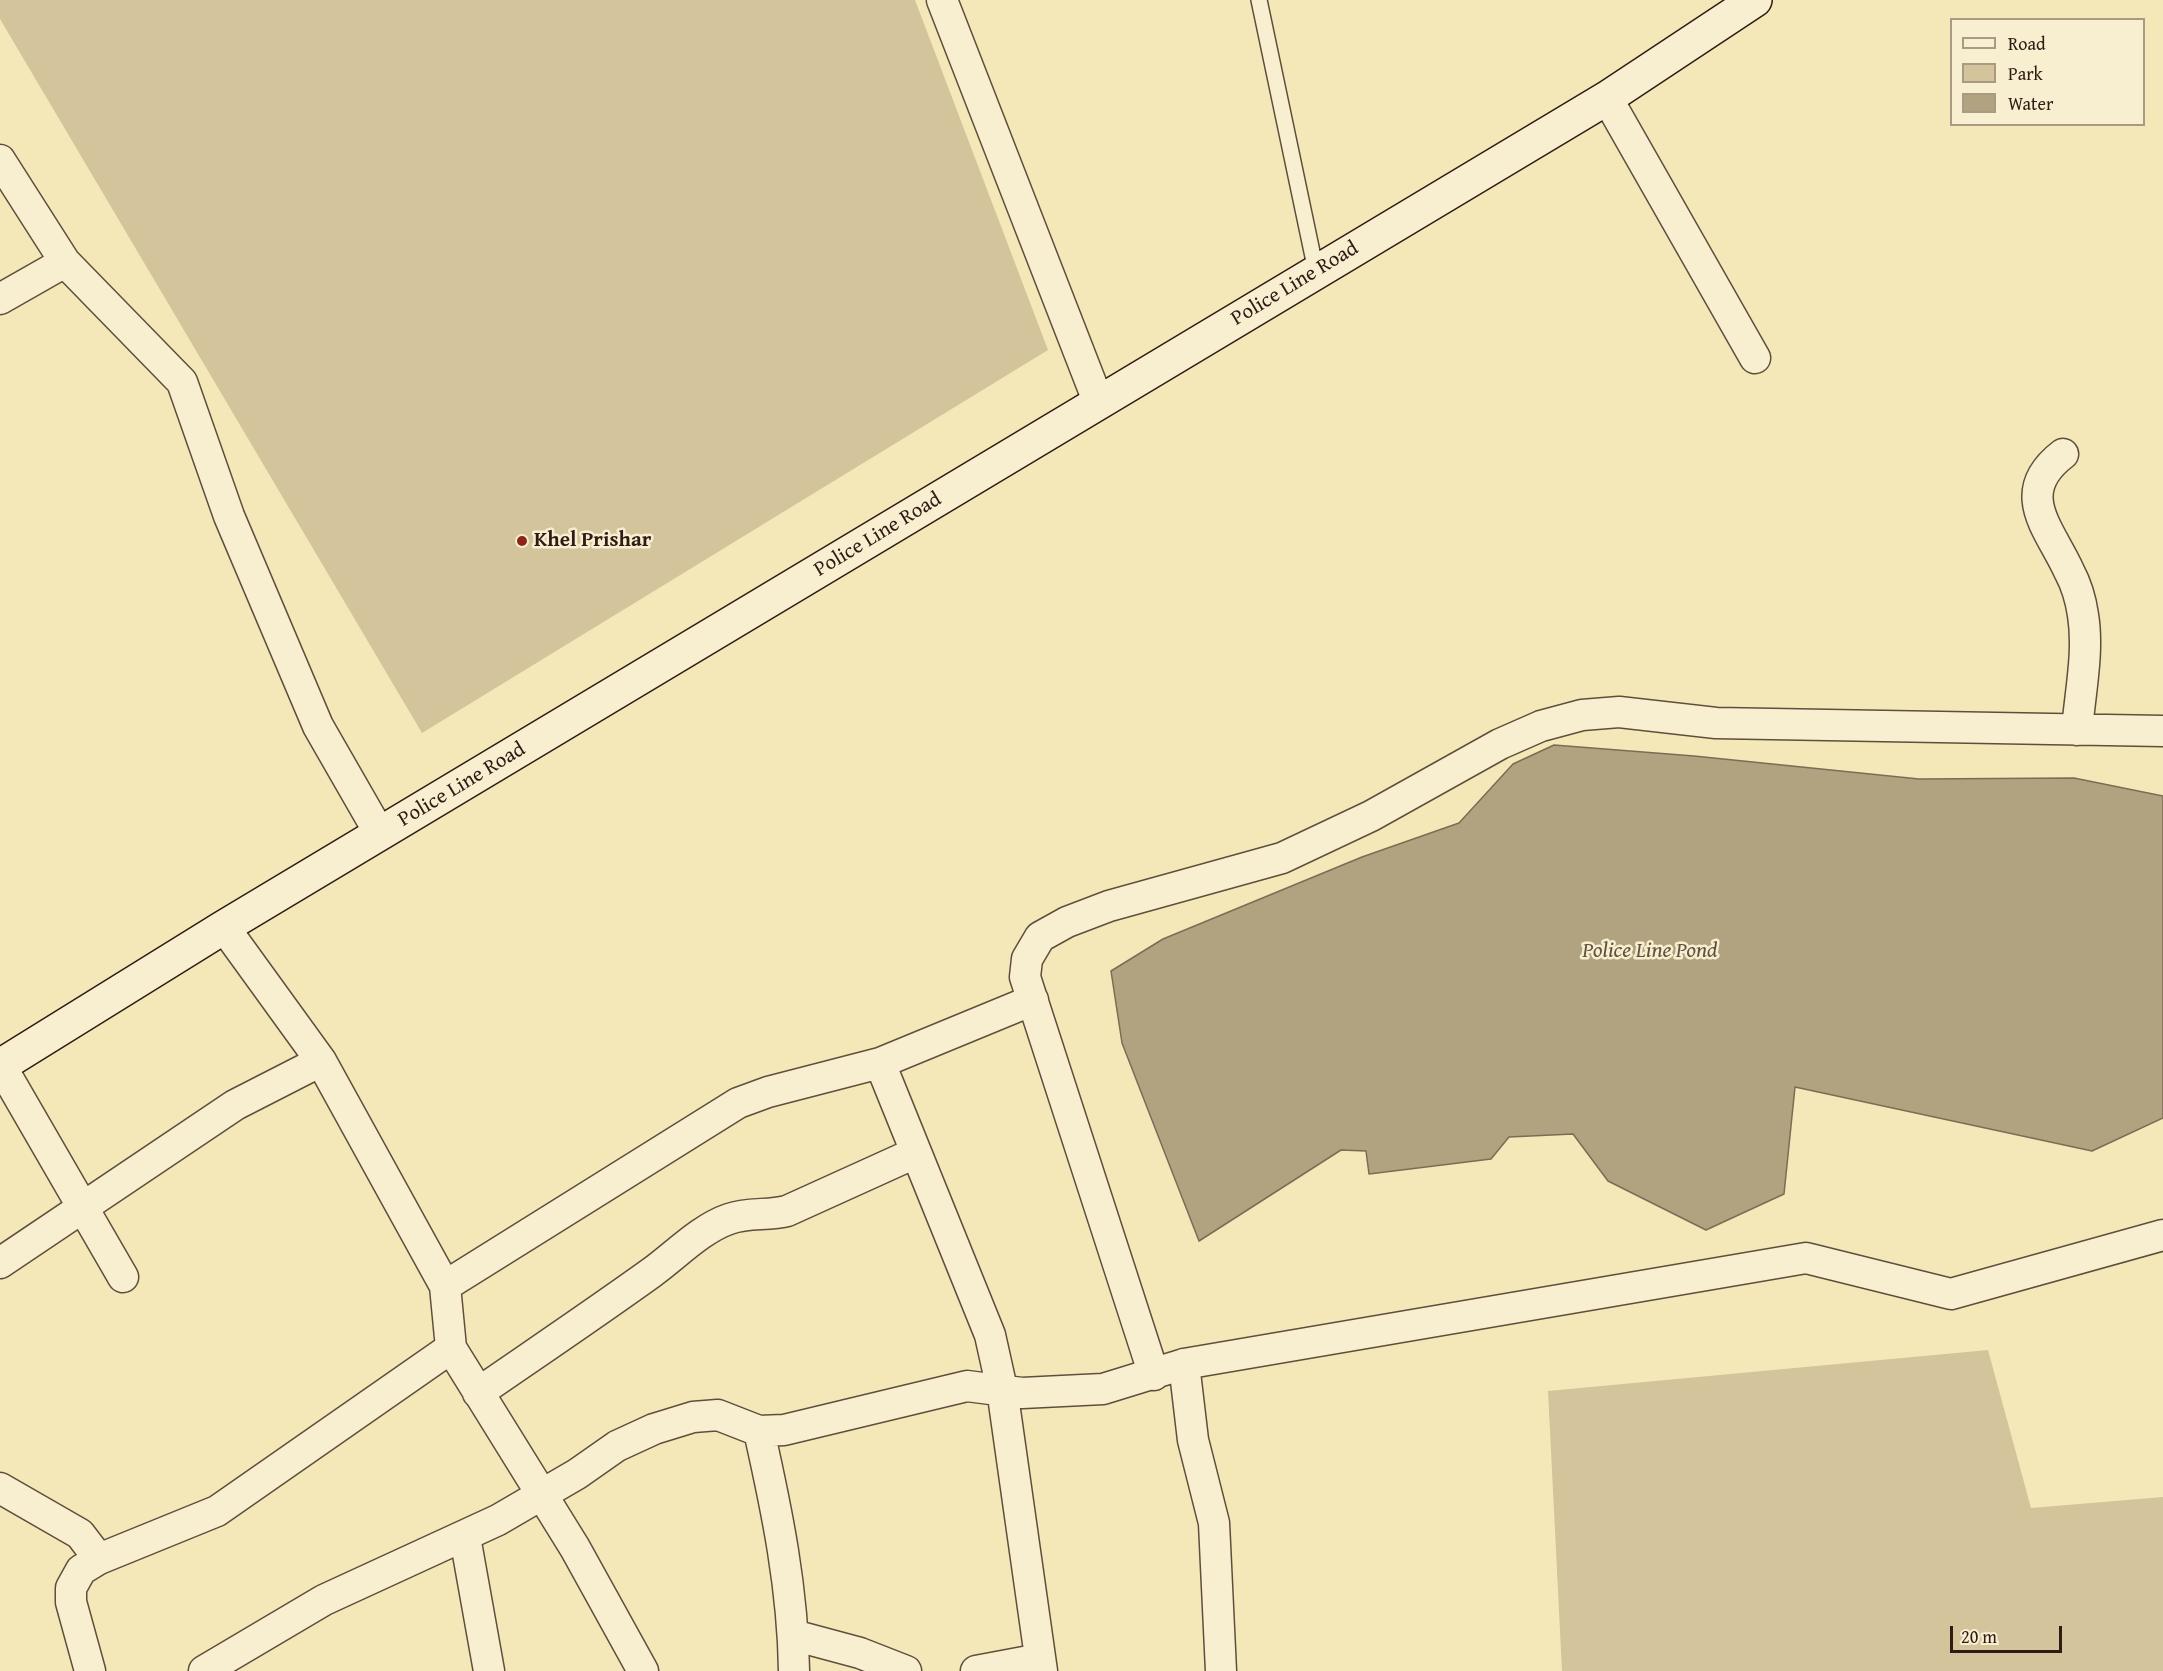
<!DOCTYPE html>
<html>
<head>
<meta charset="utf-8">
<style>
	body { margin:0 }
	#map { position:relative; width:2163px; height:1671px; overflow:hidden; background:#f4e7b8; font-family:"Gentium Book Plus",serif }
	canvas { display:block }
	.legend { position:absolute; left:1950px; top:18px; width:195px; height:108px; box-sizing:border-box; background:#f8efd1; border:2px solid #a89a85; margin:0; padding:8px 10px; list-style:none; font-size:18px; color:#2f1b14 }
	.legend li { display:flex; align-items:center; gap:12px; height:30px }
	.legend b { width:30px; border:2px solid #a89a85 }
	.scale { position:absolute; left:1950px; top:1626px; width:112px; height:27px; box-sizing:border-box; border:3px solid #2f1b14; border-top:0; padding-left:8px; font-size:18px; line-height:21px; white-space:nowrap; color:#2f1b14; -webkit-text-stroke:4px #f8efd1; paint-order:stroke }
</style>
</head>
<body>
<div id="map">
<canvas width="2163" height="1671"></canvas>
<ul class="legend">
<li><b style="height:8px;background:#f8efd1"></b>Road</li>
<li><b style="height:16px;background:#d3c49c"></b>Park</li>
<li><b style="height:16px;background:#b1a280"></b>Water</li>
</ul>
<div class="scale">20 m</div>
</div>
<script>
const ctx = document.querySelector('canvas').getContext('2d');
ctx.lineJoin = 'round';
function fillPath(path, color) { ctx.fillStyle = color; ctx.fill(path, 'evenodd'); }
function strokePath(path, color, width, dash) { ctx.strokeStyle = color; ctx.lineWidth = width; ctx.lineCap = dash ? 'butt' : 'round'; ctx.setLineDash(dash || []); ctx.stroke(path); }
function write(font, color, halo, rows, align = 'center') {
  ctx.font = font + ' "Gentium Book Plus",serif'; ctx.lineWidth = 5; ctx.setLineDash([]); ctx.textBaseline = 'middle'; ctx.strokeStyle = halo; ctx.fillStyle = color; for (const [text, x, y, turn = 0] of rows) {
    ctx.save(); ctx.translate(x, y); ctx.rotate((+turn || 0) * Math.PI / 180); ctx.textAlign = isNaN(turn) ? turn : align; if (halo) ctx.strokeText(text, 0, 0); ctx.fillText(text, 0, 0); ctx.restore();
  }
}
const green = new Path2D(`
	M 0,0 L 915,0 L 1048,350 L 422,733 L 0,19 Z
	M 1988,1350 L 2031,1508 L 2163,1497 L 2163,1671 L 1562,1671 L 1548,1391 Z`);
const water = new Path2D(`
	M 1554,745 L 1694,756 L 1919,779 L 2074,778 L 2163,796 L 2163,1118 L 2092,1151 L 1795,1087 L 1784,1194 L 1706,1230 L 1608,1181 L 1573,1134 L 1509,1137 L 1491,1159 L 1369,1174 L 1366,1151 L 1341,1150 L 1199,1241 L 1122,1043 L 1111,971 L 1163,939 L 1362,857 L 1459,823 L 1513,764 Z`);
const lane = new Path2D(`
	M 1259,0 L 1316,271`);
const street = new Path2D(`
	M 942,0 L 1098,401
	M 1607,98 L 1755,358
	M 0,160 L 65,262 L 182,382 L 229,516 L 318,726 L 380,834
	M 0,299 L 65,262
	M 2063,454 C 2012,493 2050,529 2069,571 C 2076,584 2081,601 2083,615 C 2089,652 2080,693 2077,730
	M 224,927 L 321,1061 L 445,1286 L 451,1348 L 575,1548 L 643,1671
	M 880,1063 L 990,1335 L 1002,1389 L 1042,1671
	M 1,1066 L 123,1277
	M 0,1263 L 235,1105 L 321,1061
	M 445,1286 L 738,1103 L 768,1092 L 880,1063 L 1033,1000
	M 1184,1364 L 1193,1440 L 1214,1523 L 1221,1671
	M 1154,1375 L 1025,977 L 1027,959 L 1040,937 L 1067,922 L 1109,906 L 1282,858 L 1371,816 L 1500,744 L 1541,726 L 1582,715 L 1619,712 L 1716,723 L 2163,731
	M 478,1393 C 536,1353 594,1314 651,1273 C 675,1256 700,1229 729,1219 C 748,1212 768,1216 787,1211 L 915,1153
	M 759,1431 C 777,1511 793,1589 794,1671
	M 0,1488 L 80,1534 L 99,1559
	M 465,1537 L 489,1671
	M 793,1635 L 860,1653 L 906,1671
	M 90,1671 L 71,1602 L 71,1588 L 81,1570 L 99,1559 L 217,1511 L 451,1348
	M 204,1671 L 324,1600 L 498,1520 L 577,1474 L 617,1446 L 654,1429 L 693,1417 L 718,1415 L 759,1431 L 784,1430 L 967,1386 L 1022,1393 L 1103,1389 L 1184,1364 L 1806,1258 L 1951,1294 L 2163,1235
	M 976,1671 L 1040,1659`);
const secondary = new Path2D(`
	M 0,1066 L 224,927 L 1607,98 L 1755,0`);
const markers = [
	[522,541,6,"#8f2418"]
];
const streetNames = [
	["Police Line Road",1295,284,-31],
	["Police Line Road",878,535,-31],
	["Police Line Road",462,785,-31]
];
const poiNames = [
	["Khel Prishar",534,541]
];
const waterNames = [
	["Police Line Pond",1650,951]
];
fillPath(green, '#d3c49c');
fillPath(water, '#b1a280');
strokePath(water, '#7d6c55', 1.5);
strokePath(lane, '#604e3d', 18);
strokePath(street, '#604e3d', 33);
strokePath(secondary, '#2f1b14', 36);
strokePath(lane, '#f8efd1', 15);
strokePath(street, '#f8efd1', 30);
strokePath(secondary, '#f8efd1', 33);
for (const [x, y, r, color] of markers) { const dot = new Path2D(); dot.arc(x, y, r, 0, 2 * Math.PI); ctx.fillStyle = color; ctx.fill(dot); strokePath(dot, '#f8efd1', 2); }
write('21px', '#2f1b14', '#f8efd1', streetNames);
write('bold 21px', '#2f1b14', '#f8efd1', poiNames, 'left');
write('italic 22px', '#63513f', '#f8efd1', waterNames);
</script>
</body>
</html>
